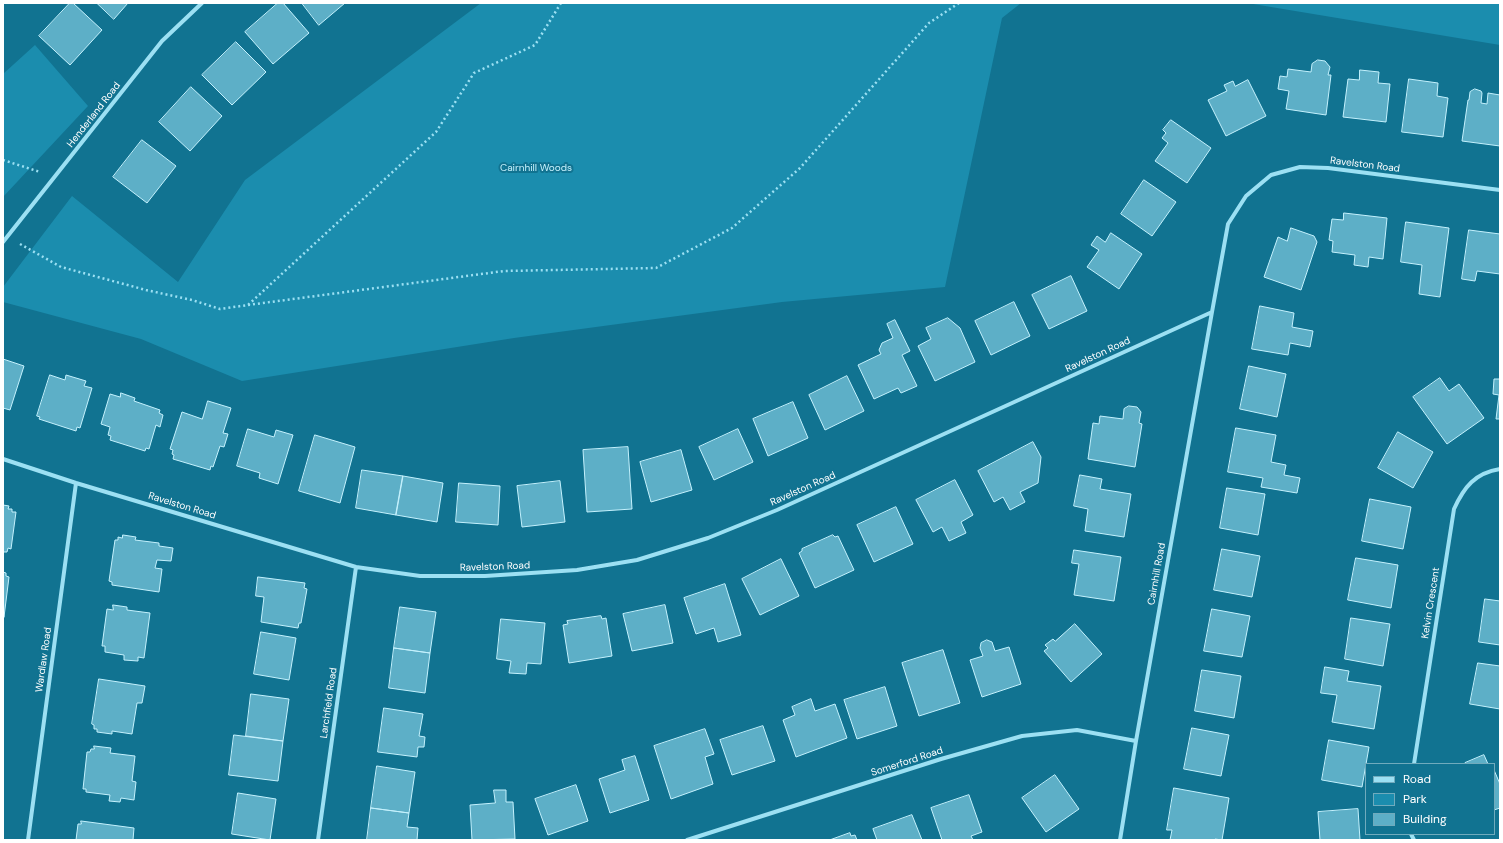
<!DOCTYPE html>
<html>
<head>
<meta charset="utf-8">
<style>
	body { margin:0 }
	#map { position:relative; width:1503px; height:843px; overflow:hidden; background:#117391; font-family:"DM Sans",sans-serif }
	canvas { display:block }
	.frame { position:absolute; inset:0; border:4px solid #fff; pointer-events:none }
	.legend { position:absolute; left:1365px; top:763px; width:130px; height:72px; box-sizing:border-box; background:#117391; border:1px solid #70abbd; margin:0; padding:5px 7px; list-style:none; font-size:12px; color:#fff }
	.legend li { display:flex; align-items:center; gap:8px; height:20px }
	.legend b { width:20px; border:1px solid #70abbd }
</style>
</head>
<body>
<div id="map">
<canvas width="1503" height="843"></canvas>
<div class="frame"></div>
<ul class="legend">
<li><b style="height:5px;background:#9ce0f3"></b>Road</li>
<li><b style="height:11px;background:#1b8dae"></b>Park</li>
<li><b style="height:11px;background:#5dafc7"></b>Building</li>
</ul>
</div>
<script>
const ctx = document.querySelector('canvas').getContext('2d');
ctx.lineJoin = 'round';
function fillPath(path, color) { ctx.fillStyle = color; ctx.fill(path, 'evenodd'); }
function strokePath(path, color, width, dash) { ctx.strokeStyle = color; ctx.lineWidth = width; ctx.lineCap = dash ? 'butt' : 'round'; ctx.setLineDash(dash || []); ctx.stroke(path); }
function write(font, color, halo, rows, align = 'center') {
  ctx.font = font + ' "DM Sans",sans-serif'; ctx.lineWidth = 4; ctx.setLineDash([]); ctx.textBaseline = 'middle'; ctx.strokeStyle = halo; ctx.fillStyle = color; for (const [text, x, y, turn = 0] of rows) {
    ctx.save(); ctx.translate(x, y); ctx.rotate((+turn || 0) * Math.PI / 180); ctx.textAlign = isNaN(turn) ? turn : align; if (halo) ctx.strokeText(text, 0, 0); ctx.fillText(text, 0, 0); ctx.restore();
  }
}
const green = new Path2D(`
	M 481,3 L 1021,3 L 1002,18 L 945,287 L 782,302 L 514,338 L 242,381 L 141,339 L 3,302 L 3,287 L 72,196 L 178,282 L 245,180 Z
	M 1247,3 L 1500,3 L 1500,45 Z
	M 35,45 L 88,106 L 3,197 L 3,74 Z`);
const building = new Path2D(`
	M 70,3 L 73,3 L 102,30 L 70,65 L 39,36 Z
	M 97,3 L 128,3 L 114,19 Z
	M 278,3 L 283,3 L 309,33 L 273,64 L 245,32 Z
	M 302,3 L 345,3 L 319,25 Z
	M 236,42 L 266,72 L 232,105 L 202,75 Z
	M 1318,60 L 1325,61 L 1330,67 L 1328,75 L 1331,75 L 1326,115 L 1286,109 L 1289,91 L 1278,89 L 1280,76 L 1287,77 L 1288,69 L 1311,72 L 1312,64 Z
	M 1360,70 L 1379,72 L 1378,83 L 1390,84 L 1386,122 L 1343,117 L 1348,79 L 1359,80 Z
	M 1409,79 L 1438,83 L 1437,96 L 1448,98 L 1443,137 L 1402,132 Z
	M 1248,80 L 1266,116 L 1226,136 L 1208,100 L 1227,91 L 1224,85 L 1233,81 L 1235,86 Z
	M 191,87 L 222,116 L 190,151 L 159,122 Z
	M 1475,89 L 1481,91 L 1482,93 L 1481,103 L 1487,104 L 1488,93 L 1500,95 L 1500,146 L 1462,141 L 1468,100 L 1469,100 L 1470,92 Z
	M 1171,120 L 1211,148 L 1187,183 L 1155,161 L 1168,143 L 1162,138 L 1166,133 L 1163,130 Z
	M 142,140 L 176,166 L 147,203 L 113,177 Z
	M 1144,180 L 1176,202 L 1152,236 L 1121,214 Z
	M 1344,213 L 1387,218 L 1383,259 L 1369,257 L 1368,267 L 1354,265 L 1355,255 L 1332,252 L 1333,241 L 1329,240 L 1332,219 L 1343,220 Z
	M 1406,222 L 1449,228 L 1440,297 L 1419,294 L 1422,265 L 1401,262 Z
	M 1291,228 L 1314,236 L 1317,242 L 1301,290 L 1264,277 L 1278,237 L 1287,241 Z
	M 1469,230 L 1500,234 L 1500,274 L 1477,271 L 1475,281 L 1462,279 Z
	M 1111,233 L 1142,254 L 1119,289 L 1087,267 L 1099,250 L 1091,245 L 1097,236 L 1105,242 Z
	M 1071,276 L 1087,311 L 1049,329 L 1032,295 Z
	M 1014,302 L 1030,336 L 991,355 L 975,321 Z
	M 1260,306 L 1294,313 L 1292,327 L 1313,331 L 1310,347 L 1290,343 L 1288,355 L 1252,349 Z
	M 948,318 L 960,328 L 975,362 L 935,381 L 918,346 L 931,339 L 926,328 Z
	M 895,320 L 910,351 L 902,355 L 917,386 L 901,393 L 898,388 L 874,399 L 858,365 L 881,354 L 879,350 L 882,343 L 893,338 L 887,324 Z
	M 3,359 L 24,366 L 10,410 L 3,408 Z
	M 1249,366 L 1286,374 L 1277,417 L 1240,409 Z
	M 1500,373 L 1500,419 L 1496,419 L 1499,395 L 1493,394 L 1494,379 L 1499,379 Z
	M 50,375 L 65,380 L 66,375 L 86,381 L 84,386 L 92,388 L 80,428 L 77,427 L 76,431 L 39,419 L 40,417 L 37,416 Z
	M 847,376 L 864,411 L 825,430 L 809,395 Z
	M 1440,378 L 1449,391 L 1459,384 L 1484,418 L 1447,444 L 1413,397 Z
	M 121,393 L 135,398 L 134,401 L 160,410 L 159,413 L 163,415 L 160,427 L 156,425 L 149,449 L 146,448 L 145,451 L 110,440 L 111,436 L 108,435 L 110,427 L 101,424 L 110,394 L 120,397 Z
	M 208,401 L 231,408 L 223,433 L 228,434 L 224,447 L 220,446 L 213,467 L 211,466 L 210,470 L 173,459 L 174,455 L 172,454 L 173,450 L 170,449 L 182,412 L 202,419 Z
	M 793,402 L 808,438 L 768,456 L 753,419 Z
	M 1129,406 L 1137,407 L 1141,412 L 1139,423 L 1142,424 L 1135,467 L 1088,459 L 1093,423 L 1099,424 L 1100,416 L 1123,419 L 1124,409 Z
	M 1236,428 L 1276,435 L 1271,462 L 1286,465 L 1284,475 L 1300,478 L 1297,493 L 1261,487 L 1263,478 L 1228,472 Z
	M 248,429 L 274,437 L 276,430 L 293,435 L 278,484 L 259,478 L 260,473 L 237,466 Z
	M 738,429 L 753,462 L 714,480 L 699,447 Z
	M 1398,432 L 1433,452 L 1413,488 L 1378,468 Z
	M 315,435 L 355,447 L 340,503 L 299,491 Z
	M 1033,442 L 1041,457 L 1038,483 L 1020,492 L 1025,502 L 1010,510 L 1003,497 L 994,502 L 978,471 Z
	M 628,447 L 632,509 L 587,512 L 583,450 Z
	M 681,450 L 692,490 L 651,502 L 640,462 Z
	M 362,470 L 403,476 L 396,515 L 356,508 Z
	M 1080,475 L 1102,479 L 1100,489 L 1131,494 L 1124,537 L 1085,531 L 1088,509 L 1074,506 Z
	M 403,476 L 443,483 L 437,522 L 396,515 Z
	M 955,480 L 973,515 L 961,522 L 966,533 L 949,541 L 942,527 L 933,532 L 916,500 Z
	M 560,481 L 565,522 L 522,527 L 517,486 Z
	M 459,483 L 500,486 L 498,525 L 456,522 Z
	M 1227,488 L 1265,494 L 1258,535 L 1220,528 Z
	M 1370,499 L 1411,507 L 1403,549 L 1362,541 Z
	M 3,505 L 9,506 L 8,509 L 12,509 L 12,512 L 16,512 L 11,549 L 8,548 L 7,552 L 3,552 Z
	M 896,507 L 913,544 L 874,562 L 857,525 Z
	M 123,535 L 136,537 L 135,540 L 159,543 L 159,546 L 173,548 L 171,561 L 157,560 L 155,568 L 162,569 L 159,592 L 112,585 L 112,582 L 109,581 L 115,540 L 118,540 L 118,537 L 122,538 Z
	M 833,535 L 835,537 L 838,536 L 854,570 L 815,588 L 799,553 L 802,551 L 802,549 Z
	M 1222,549 L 1260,556 L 1252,597 L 1214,590 Z
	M 1074,550 L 1121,557 L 1114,601 L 1074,595 L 1079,564 L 1072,563 Z
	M 1356,558 L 1398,565 L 1391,608 L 1348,600 Z
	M 781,559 L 799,596 L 760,615 L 742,579 Z
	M 3,572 L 6,573 L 6,576 L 9,577 L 4,617 Z
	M 258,577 L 305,583 L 304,588 L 307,589 L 301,623 L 299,623 L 298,628 L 261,622 L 264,597 L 256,596 Z
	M 725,584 L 741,635 L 718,642 L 714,628 L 696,634 L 684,598 Z
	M 1485,599 L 1500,601 L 1500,645 L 1479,642 Z
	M 113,605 L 127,607 L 127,610 L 150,613 L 144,658 L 138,657 L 138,661 L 124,660 L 124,655 L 105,652 L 105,646 L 102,646 L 107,609 L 113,610 Z
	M 665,605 L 673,643 L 632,651 L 623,614 Z
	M 400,607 L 436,612 L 430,653 L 394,648 Z
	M 1212,609 L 1250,616 L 1242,657 L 1204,651 Z
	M 601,616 L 602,619 L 606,618 L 612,656 L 569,663 L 563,625 L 568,624 L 567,621 Z
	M 1351,618 L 1390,624 L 1383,666 L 1345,659 Z
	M 501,619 L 545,623 L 541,664 L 527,663 L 526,674 L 509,673 L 511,661 L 497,659 Z
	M 1075,624 L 1102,654 L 1071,682 L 1044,651 L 1048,648 L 1045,645 L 1053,639 L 1055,641 Z
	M 261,632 L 296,638 L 289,680 L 254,674 Z
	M 987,640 L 992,642 L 995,651 L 1009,647 L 1021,684 L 982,697 L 970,660 L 983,656 L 980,648 L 981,643 Z
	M 394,648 L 430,653 L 425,693 L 389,688 Z
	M 943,650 L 960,703 L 919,716 L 902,663 Z
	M 1478,663 L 1500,666 L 1500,709 L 1470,704 Z
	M 1325,667 L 1349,671 L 1347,681 L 1381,686 L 1374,729 L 1332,722 L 1337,695 L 1321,693 Z
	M 1202,670 L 1241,676 L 1234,718 L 1195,711 Z
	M 99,679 L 145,686 L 142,703 L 137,703 L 132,734 L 112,731 L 112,734 L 97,732 L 97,729 L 94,729 L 94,725 L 92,724 Z
	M 885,687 L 897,726 L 857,739 L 844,700 Z
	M 251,694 L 289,699 L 283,741 L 246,736 Z
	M 811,699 L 815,711 L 835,704 L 847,738 L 796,757 L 783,720 L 795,715 L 792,707 Z
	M 384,708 L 423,714 L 419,736 L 425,737 L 424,747 L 418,747 L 417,757 L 378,752 Z
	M 763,726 L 775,761 L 732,775 L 720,740 Z
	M 1192,728 L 1229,735 L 1221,776 L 1184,769 Z
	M 705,729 L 714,754 L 705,757 L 713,784 L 671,799 L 654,746 Z
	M 234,735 L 283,741 L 278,781 L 229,775 Z
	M 1329,740 L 1369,747 L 1362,787 L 1322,780 Z
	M 94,746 L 111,748 L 110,753 L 135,756 L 132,781 L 136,782 L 134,800 L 121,798 L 120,802 L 109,801 L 110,795 L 86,792 L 86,789 L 83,789 L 87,752 L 90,752 L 91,749 L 94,749 Z
	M 1484,755 L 1488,764 L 1465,764 L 1465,763 Z
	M 635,756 L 649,800 L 610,813 L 599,779 L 625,770 L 622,760 Z
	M 377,766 L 415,772 L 409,813 L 371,808 Z
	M 1494,770 L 1500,784 L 1500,808 L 1494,810 Z
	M 1055,775 L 1079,809 L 1046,832 L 1022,798 Z
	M 576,785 L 588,821 L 548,835 L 535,799 Z
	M 1174,788 L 1229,798 L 1222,840 L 1215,839 L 1214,840 L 1170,840 L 1172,830 L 1167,830 Z
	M 494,790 L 506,790 L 506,802 L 513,802 L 515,839 L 472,840 L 470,805 L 495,803 Z
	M 238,793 L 276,799 L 270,840 L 232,834 Z
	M 969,795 L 982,832 L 971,836 L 973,840 L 942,840 L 931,808 Z
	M 371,808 L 409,813 L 407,827 L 418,828 L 417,840 L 367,840 Z
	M 1358,809 L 1360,840 L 1320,840 L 1318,812 Z
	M 912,815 L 922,840 L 877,840 L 873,829 Z
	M 81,821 L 134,828 L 133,840 L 76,840 L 78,824 L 81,824 Z
	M 850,833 L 851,836 L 855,835 L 857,840 L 830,840 Z`);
const path = new Path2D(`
	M 3,160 L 40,172
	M 20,244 L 61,267 L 146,290 L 192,300 L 220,309 L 248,305 L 436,132 L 474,73 L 535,45 L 561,3
	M 248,305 L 504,271 L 656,268 L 732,228 L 800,168 L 929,23 L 959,3`);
const street = new Path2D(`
	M 3,242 L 162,41 L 202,3
	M 3,459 L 76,483 L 356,567 L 420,576 L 485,576 L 577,570 L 637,560 L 708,538 L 777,510 L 1212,312 L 1228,224 L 1246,196 L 1271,175 L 1300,167 L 1328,168 L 1500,190
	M 1414,764 L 1454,509 C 1464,487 1475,473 1500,469
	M 1411,834 L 1414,840
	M 28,840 L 76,483
	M 318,840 L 356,567
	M 687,840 L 941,759 L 1022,736 L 1077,730 L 1136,741
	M 1120,840 L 1136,741 L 1212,312`);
const streetNames = [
	["Henderland Road",94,115,-52],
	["Ravelston Road",1365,165,7],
	["Ravelston Road",1098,355,-25],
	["Ravelston Road",803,489,-24],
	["Ravelston Road",182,506,17],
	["Ravelston Road",495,567,-2],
	["Cairnhill Road",1157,574,-80],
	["Kelvin Crescent",1431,603,-81],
	["Wardlaw Road",44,660,-82],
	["Larchfield Road",329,703,-82],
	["Somerford Road",907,762,-18]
];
const parkNames = [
	["Cairnhill Woods",536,168]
];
fillPath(green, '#1b8dae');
fillPath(building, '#5dafc7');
strokePath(building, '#c4f1fd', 1);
strokePath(path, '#9ce0f3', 2.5, [2, 3]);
strokePath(street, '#9ce0f3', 4);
write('10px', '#fff', '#117391', streetNames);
write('10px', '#c7f2fd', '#117391', parkNames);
</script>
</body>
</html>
